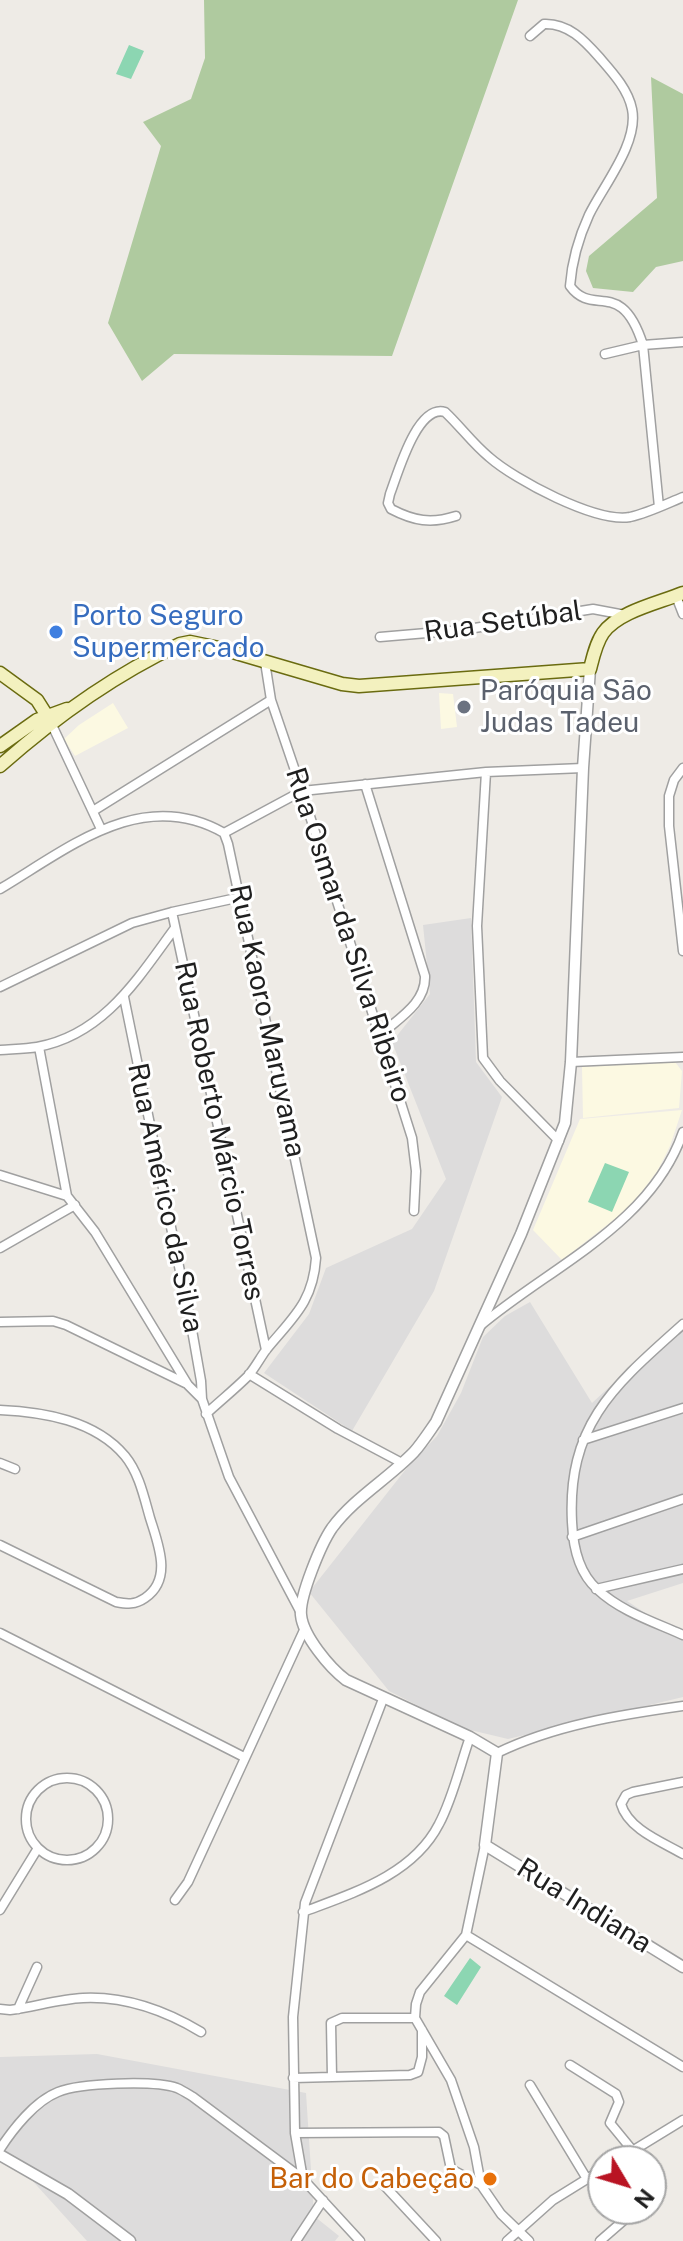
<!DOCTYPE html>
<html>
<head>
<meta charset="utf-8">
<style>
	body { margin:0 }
	#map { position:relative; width:683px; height:2241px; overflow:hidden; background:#eeebe6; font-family:"Public Sans",sans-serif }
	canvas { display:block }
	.north { position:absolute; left:587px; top:2145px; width:80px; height:80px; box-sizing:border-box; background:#fff; border:2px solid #a5a5a5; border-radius:50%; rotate:128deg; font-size:22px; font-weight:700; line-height:32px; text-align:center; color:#1f1f1f }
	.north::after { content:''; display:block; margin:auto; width:28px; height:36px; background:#b91423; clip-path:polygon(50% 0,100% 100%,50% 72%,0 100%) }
</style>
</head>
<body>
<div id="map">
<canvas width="683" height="2241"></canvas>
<div class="north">N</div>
</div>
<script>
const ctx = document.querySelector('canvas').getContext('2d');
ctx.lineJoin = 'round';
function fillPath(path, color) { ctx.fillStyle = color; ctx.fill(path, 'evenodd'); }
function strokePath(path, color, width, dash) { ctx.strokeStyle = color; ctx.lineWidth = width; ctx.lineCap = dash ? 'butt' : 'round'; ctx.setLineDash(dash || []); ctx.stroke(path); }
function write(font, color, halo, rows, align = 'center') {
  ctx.font = font + ' "Public Sans",sans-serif'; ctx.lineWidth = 6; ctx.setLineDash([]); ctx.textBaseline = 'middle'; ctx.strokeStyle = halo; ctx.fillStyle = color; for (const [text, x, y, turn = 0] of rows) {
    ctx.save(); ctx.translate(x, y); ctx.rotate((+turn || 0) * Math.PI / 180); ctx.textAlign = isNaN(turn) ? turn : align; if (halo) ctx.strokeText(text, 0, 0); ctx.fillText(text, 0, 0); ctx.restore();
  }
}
const residential = new Path2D(`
	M 471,918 L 476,1062 L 502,1097 L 434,1291 L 352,1431 L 264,1373 L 309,1314 L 326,1268 L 412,1229 L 446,1179 L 392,1042 L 430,994 L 423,925 Z
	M 530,1302 L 592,1403 L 683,1319 L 683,1583 L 627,1601 L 683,1638 L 683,1697 L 508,1739 L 462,1728 L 389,1691 L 309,1592 L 410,1464 L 437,1436 L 461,1393 L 483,1337 L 505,1316 Z
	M 97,2054 L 306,2093 L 314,2216 L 339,2236 L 335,2241 L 87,2241 L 0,2145 L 0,2057 Z`);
const education = new Path2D(`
	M 439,693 L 453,694 L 457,727 L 441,729 Z
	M 113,703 L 128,728 L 75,756 L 64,739 L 79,725 Z
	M 675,1062 L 682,1071 L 679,1108 L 583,1118 L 582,1067 Z
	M 682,1110 L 670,1146 L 658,1170 L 640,1194 L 625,1211 L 562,1260 L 533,1230 L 580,1119 Z`);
const forest = new Path2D(`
	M 204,0 L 518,0 L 392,356 L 174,354 L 142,381 L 108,323 L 161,146 L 143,122 L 191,99 L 205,58 Z
	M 651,77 L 683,94 L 683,261 L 656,267 L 633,292 L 593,288 L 586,271 L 589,256 L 657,198 Z`);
const pitch = new Path2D(`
	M 129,45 L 144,51 L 131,79 L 116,74 Z
	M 605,1163 L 629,1172 L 612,1212 L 588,1202 Z
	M 470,1958 L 481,1967 L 457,2005 L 444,1996 Z`);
const minor = new Path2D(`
	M 530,36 L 544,24 C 568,23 584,40 599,57 C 612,72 628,89 632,109 C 639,143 603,186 589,215 C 578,239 572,260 570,286 C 593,318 621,276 643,345 L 659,507
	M 605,354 L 643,345 L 683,342
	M 456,516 C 431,524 414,521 391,509 L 388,503 L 390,494 C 398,473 417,404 445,412 C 460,426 473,444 489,457 C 515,480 596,523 630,517 C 648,513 666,504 683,497
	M 676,596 L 683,614
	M 380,637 L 462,630 L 593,609 L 625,615
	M 265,662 L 271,700 L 302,791 L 412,1138 L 416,1171 L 414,1211
	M 52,725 L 101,829
	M 683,768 L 674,780 L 669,796 L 669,826 L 683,951
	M 486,772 L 477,926 L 483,1058 L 500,1081 L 559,1141
	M 365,784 L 425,976 C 426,1003 399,1018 380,1035
	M 93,811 L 271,700
	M 224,833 L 302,791 L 486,772 L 583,768
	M 0,889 C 69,848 142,786 224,833 L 228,844 L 316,1258 C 313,1303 292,1318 266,1350 C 260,1358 255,1368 248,1376 C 235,1389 220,1401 206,1414
	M 172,912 L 266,1350
	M 0,987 L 132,923 L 172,912 L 241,897
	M 124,997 L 192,1330 L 201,1381 L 202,1399
	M 39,1047 L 67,1196 L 95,1232 L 188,1385 L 202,1399 L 229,1477 L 301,1613
	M 0,1050 C 12,1049 25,1049 37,1047 C 104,1035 138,978 175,928
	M 571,1062 L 683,1057
	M 0,1175 L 67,1196
	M 0,1248 L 75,1205
	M 0,1322 L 53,1321 L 66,1325 L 185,1383
	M 683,1324 C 616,1384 567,1423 572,1522 C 573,1546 579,1573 597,1589 C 620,1611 654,1622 683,1635
	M 480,1326 C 551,1266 651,1225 683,1132
	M 249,1374 L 338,1429 L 402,1463
	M 0,1410 C 43,1412 95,1420 125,1456 C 139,1473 144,1497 150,1518 C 158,1544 173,1579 145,1598 C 135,1605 127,1604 116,1602 L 0,1545
	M 583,1440 L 683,1408
	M 0,1463 L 15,1469
	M 572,1537 L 683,1499
	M 596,1589 L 683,1569
	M 0,1633 L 244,1757
	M 497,1753 C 555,1725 619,1715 683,1706
	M26 1819a41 41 0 1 1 82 0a41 41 0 1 1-82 0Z
	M 683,1782 L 633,1792 L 626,1795 L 621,1804 C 628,1829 662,1842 683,1854
	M 485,1845 L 466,1935 L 420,1992 L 416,2004 L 415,2018 L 451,2080 L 474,2147 L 481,2185 L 501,2214 L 529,2241
	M 175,1900 L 188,1882 L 305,1628
	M 0,1910 L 38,1848
	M 303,1912 C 353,1893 413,1875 439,1824 C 453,1798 460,1765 470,1737
	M 466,1935 L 683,2067
	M 0,2009 L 10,2010 C 34,2007 59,1999 83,1998 C 126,1996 166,2011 201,2032
	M 18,2009 L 37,1967
	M 570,2065 L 616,2094 L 619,2102 L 610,2123 L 633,2151
	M 332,2077 L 331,2023 L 342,2018 L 415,2018
	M 293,2078 L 410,2075 L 418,2072 L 422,2057 L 422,2030
	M 530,2085 L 587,2179
	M 295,2133 L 439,2132 L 444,2136 L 451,2169 L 481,2185
	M 0,2149 C 13,2129 35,2101 58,2092 C 80,2083 154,2080 177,2088 C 182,2090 188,2094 193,2097 L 303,2179
	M 616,2161 L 683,2120
	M 382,2183 L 436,2241
	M 296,2241 L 323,2200
	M 360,2241 L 303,2179 L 295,2133 L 293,2017 L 305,1903 L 383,1699
	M 507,2241 L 553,2200 L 603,2169
	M 600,2241 L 631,2214`);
const tertiary = new Path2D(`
	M 590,669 L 583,768 L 571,1062 L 565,1123 L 521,1234 L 436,1422 C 429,1432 422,1443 414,1452 C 388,1479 354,1498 332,1528 C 321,1544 299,1597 301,1615 C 303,1636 330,1668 346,1680 L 470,1737 L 497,1753 L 485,1845 L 683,1967
	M 0,2155 L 68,2194 L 130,2241`);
const secondary = new Path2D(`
	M 0,673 L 37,700 L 49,719
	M 0,746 L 37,720 L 67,709
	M 0,766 C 53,719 116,674 180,644 L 190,642 L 219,648 L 342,684 L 359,686 L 590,669 C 593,657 596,643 603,633 C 619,611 659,603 683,593`);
const markers = [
	[56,632,8,"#3f7fe0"],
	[464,707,8,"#6b7280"],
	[490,2179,8,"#e8710a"]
];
const shopNames = [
	["Porto Seguro",72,616],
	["Supermercado",72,648]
];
const streetNames = [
	["Rua Setúbal",503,622,-8],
	["Rua Osmar da Silva Ribeiro",348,935,72],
	["Rua Kaoro Maruyama",267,1021,78],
	["Rua Roberto Márcio Torres",219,1131,78],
	["Rua Américo da Silva",165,1198,78],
	["Rua Indiana",584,1906,32]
];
const worshipNames = [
	["Paróquia São",480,691],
	["Judas Tadeu",480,723]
];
const foodNames = [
	["Bar do Cabeção",474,2179]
];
fillPath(residential, '#dddcdc');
fillPath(education, '#fcf9e2');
fillPath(forest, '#afca9f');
fillPath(pitch, '#8cd6b2');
strokePath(minor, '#a0a0a0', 11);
strokePath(tertiary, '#a0a0a0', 13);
strokePath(secondary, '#6a6b10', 15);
strokePath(minor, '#fff', 8);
strokePath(tertiary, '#fff', 10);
strokePath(secondary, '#f3f1bf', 12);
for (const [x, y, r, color] of markers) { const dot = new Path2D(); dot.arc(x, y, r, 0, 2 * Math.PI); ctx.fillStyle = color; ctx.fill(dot); strokePath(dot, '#fff', 3); }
write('28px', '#366cbe', '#fff', shopNames, 'left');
write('28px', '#1f1f1f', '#fff', streetNames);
write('28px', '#5b616d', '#fff', worshipNames, 'left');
write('28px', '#c56008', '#fff', foodNames, 'right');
</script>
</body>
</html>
